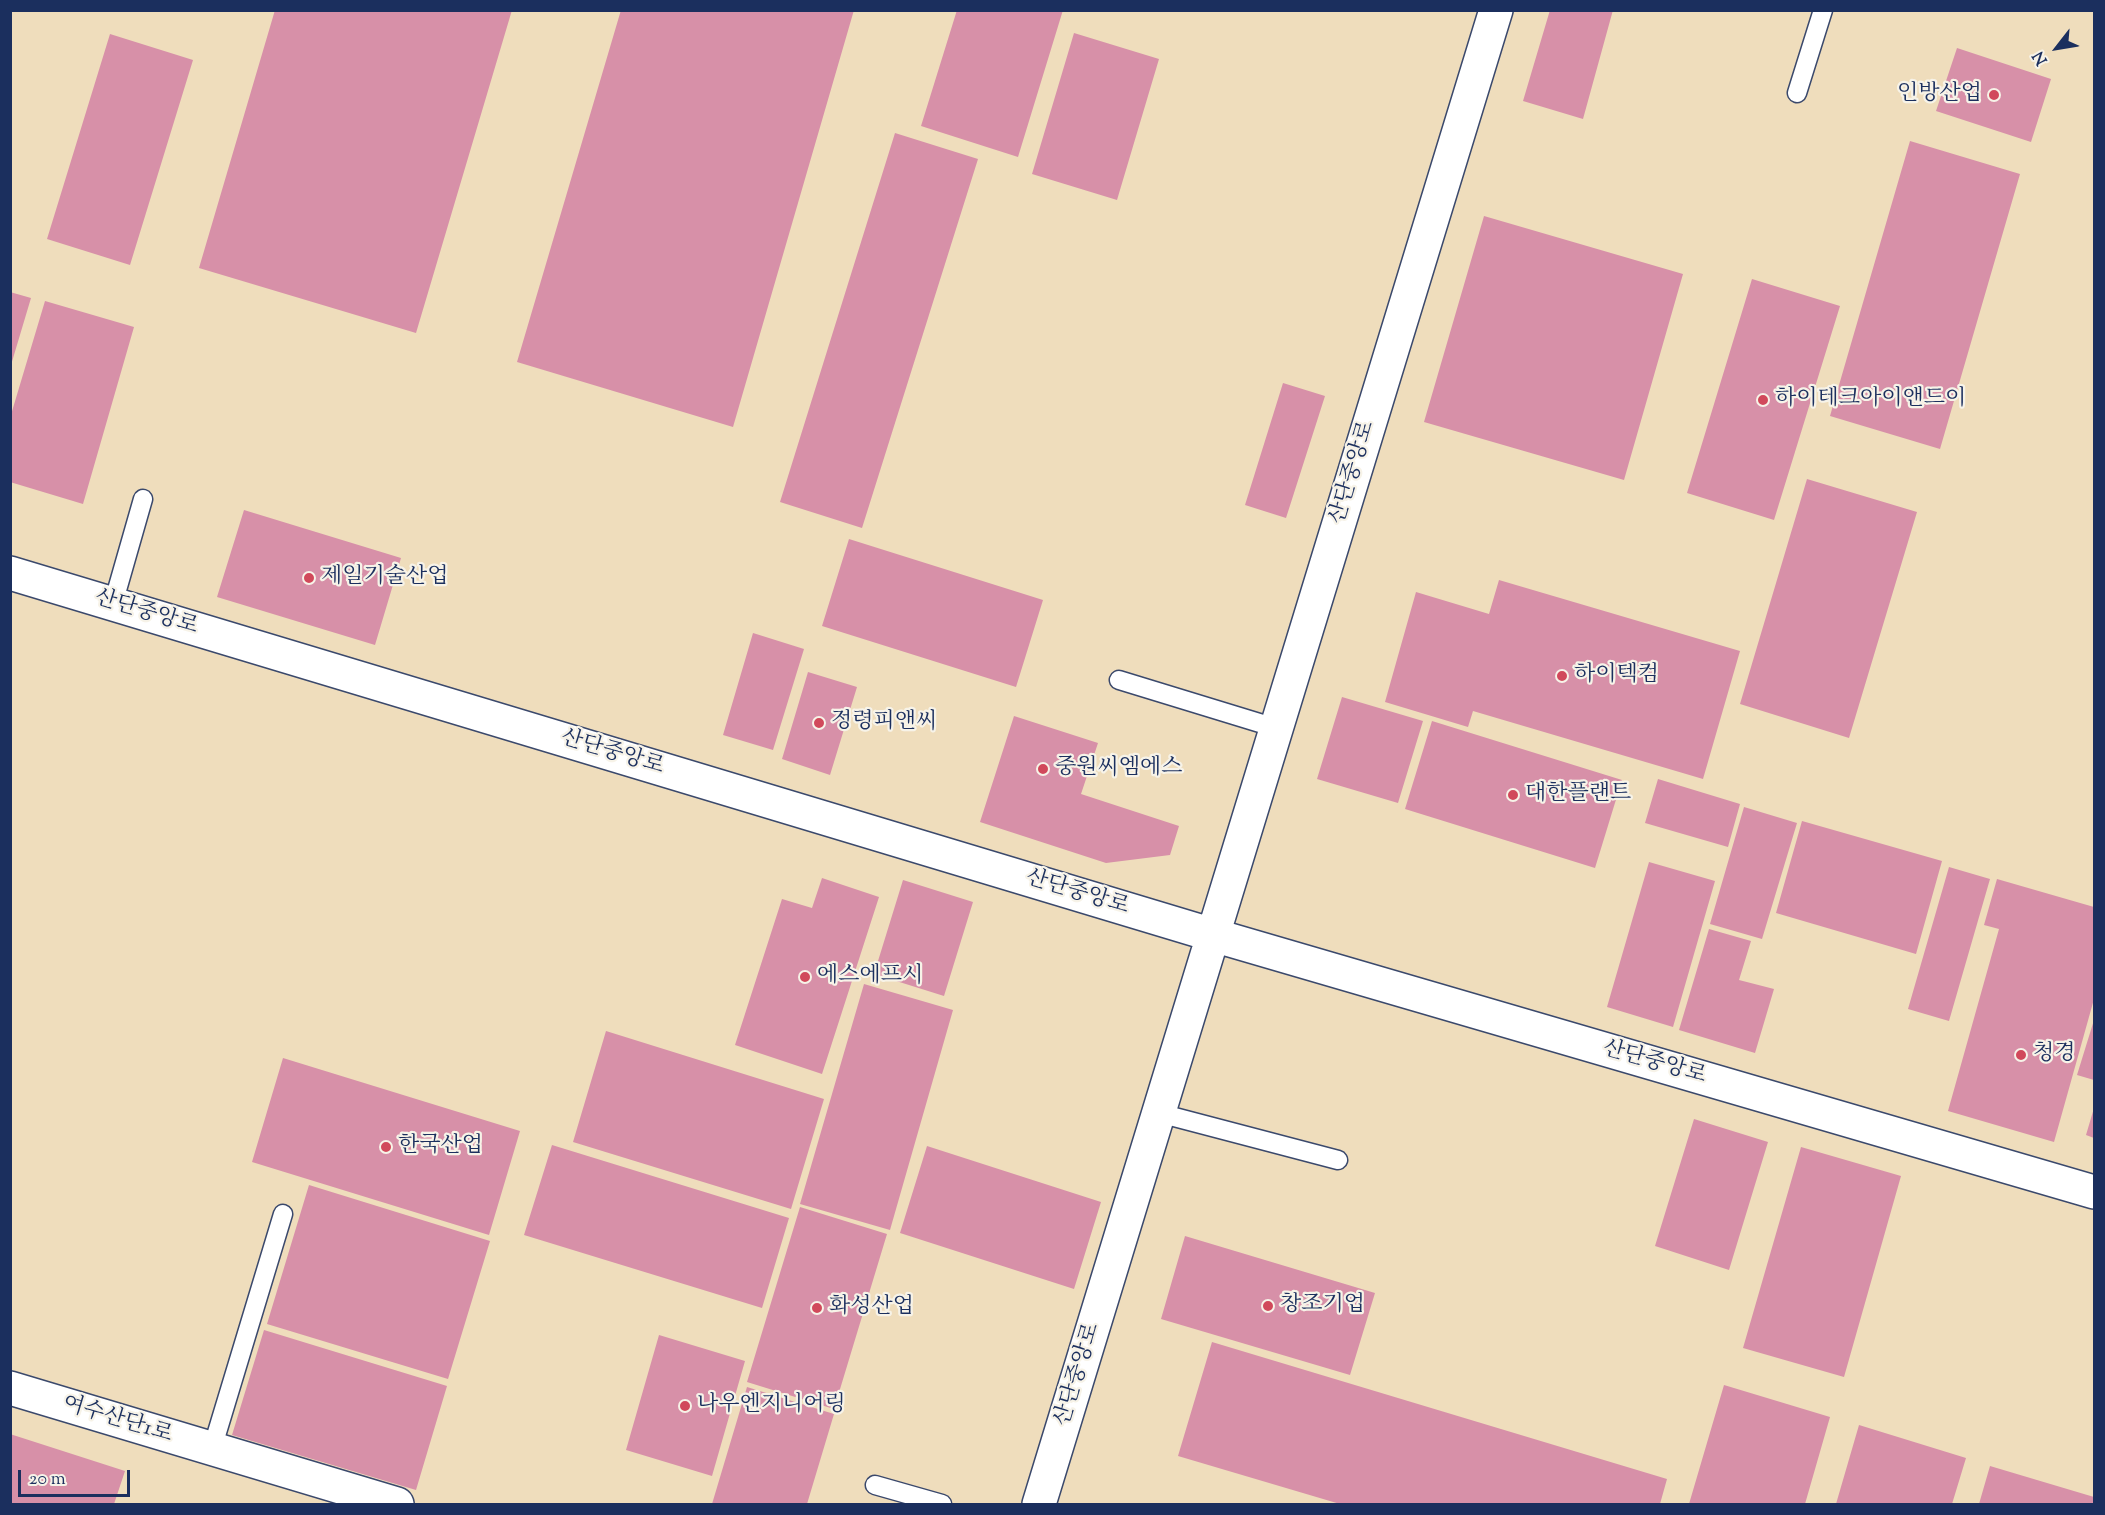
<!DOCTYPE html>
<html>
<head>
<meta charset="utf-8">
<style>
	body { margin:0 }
	#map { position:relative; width:2105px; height:1515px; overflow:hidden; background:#efddbc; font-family:"Sorts Mill Goudy",serif }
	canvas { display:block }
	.frame { position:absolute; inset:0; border:12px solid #1b2f5e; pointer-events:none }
	.north { position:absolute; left:2027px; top:18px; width:60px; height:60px; -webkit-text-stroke:4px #f7f3e8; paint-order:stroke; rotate:239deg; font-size:16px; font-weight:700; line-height:24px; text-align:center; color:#1b2f5e }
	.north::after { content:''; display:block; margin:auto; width:21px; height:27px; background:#1b2f5e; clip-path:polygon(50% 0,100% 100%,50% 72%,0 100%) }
	.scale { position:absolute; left:18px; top:1470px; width:112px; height:27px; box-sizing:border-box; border:3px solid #1b2f5e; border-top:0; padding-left:8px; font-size:18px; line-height:21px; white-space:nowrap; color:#1b2f5e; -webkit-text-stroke:4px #f7f3e8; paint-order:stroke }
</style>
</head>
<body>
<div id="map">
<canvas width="2105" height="1515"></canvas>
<div class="frame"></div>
<div class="north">N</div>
<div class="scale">20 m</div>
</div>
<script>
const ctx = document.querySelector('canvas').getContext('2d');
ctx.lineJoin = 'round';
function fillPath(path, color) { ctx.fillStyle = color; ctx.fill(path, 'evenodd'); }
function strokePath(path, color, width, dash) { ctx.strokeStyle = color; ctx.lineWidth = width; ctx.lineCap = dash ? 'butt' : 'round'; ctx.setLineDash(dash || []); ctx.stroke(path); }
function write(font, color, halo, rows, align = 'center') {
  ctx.font = font + ' "Sorts Mill Goudy","Noto Serif KR",serif'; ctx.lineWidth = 4.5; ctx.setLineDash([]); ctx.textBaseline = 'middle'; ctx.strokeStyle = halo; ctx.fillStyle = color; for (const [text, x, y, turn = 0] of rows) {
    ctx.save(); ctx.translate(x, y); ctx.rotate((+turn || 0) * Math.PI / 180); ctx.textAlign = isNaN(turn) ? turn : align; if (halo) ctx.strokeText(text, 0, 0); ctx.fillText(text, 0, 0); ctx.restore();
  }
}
const building = new Path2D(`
	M 275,10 L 512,10 L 416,333 L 199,268 Z
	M 621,10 L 854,10 L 733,427 L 517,362 Z
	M 957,10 L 1063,10 L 1018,157 L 921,126 Z
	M 1550,10 L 1613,10 L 1583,119 L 1523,101 Z
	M 1074,33 L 1159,59 L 1117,200 L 1032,174 Z
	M 110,34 L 193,60 L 130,265 L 47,239 Z
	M 1957,48 L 2051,79 L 2031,142 L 1936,111 Z
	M 895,133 L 978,159 L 862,528 L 780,502 Z
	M 1910,141 L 2020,174 L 1940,449 L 1830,416 Z
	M 1484,216 L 1683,274 L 1624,480 L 1424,422 Z
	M 1752,279 L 1840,306 L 1774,520 L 1687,493 Z
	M 10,292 L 31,298 L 11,365 L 10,365 Z
	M 45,301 L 134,327 L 83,504 L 10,482 L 10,418 Z
	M 1283,383 L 1325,396 L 1286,518 L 1245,505 Z
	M 1807,479 L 1917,512 L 1849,738 L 1740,704 Z
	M 244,510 L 401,558 L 375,645 L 217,597 Z
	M 849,539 L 1043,600 L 1016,687 L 822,626 Z
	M 1499,580 L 1740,651 L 1703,779 L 1473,711 L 1468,727 L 1385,702 L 1416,592 L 1489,614 Z
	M 753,633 L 804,649 L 773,750 L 723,735 Z
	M 808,672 L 857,687 L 830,775 L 782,759 Z
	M 1342,697 L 1423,721 L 1398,803 L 1317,779 Z
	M 1014,716 L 1098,743 L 1081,794 L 1179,826 L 1170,855 L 1106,863 L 980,822 Z
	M 1432,721 L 1622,780 L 1595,868 L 1405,809 Z
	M 1658,779 L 1740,804 L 1728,847 L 1645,823 Z
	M 1744,807 L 1797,823 L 1762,939 L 1710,924 Z
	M 1802,821 L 1942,861 L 1916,954 L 1776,913 Z
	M 1649,862 L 1715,881 L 1673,1027 L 1607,1007 Z
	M 1949,867 L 1990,879 L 1949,1021 L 1908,1009 Z
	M 822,878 L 879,897 L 822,1074 L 735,1045 L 782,899 L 812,908 Z
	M 1997,879 L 2094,907 L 2094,999 L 2054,1142 L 1948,1111 L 1999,929 L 1984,925 Z
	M 903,880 L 973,902 L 944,996 L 874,974 Z
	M 1709,929 L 1751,941 L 1739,980 L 1774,989 L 1755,1053 L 1679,1030 Z
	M 864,984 L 953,1010 L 890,1230 L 800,1204 Z
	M 2094,1020 L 2094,1080 L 2077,1075 Z
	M 606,1031 L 824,1099 L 791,1209 L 573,1142 Z
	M 283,1058 L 520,1131 L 489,1235 L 252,1162 Z
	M 2094,1108 L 2094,1138 L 2086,1135 Z
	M 1694,1119 L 1768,1142 L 1729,1270 L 1655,1246 Z
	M 552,1145 L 789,1218 L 762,1308 L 524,1235 Z
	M 927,1146 L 1101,1202 L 1074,1289 L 900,1233 Z
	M 1801,1147 L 1901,1176 L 1844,1377 L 1743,1348 Z
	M 309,1185 L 490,1241 L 448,1379 L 267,1324 Z
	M 800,1207 L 887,1234 L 834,1409 L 747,1382 Z
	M 1185,1236 L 1375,1293 L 1350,1375 L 1161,1319 Z
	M 264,1330 L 447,1386 L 416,1490 L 232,1435 Z
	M 659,1335 L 745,1361 L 712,1476 L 626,1450 Z
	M 1212,1342 L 1667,1479 L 1660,1504 L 1340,1504 L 1178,1456 Z
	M 1724,1385 L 1830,1417 L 1805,1504 L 1689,1504 Z
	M 747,1387 L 834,1414 L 807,1504 L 712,1504 Z
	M 1859,1425 L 1966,1458 L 1952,1504 L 1836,1504 Z
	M 10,1434 L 125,1471 L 114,1504 L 10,1504 Z
	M 1990,1466 L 2094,1497 L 2094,1504 L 1979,1504 Z`);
const lane = new Path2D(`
	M 1797,93 L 1823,10
	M 113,604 L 143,499
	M 1119,680 L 1276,728
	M 1159,1113 L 1338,1160
	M 212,1449 L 283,1214
	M 875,1485 L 942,1504`);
const street = new Path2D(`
	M 10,573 L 1213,935 L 2094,1192
	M 10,1388 L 397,1504
	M 1039,1504 L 1496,10`);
const markers = [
	[1994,95,6,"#d1495b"],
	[1763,400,6,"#d1495b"],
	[309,578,6,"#d1495b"],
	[1562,676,6,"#d1495b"],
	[819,723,6,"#d1495b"],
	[1043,769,6,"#d1495b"],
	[1513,795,6,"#d1495b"],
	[805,977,6,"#d1495b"],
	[2021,1055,6,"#d1495b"],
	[386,1147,6,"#d1495b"],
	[1268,1306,6,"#d1495b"],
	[817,1308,6,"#d1495b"],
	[685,1406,6,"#d1495b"]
];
const poiNames = [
	["인방산업",1982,95,"right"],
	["하이테크아이앤드이",1775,400],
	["제일기술산업",321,578],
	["하이텍컴",1574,676],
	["정령피앤씨",831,723],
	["중원씨엠에스",1055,769],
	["대한플랜트",1525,795],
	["에스에프시",817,977],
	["청경",2033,1055],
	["한국산업",398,1147],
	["창조기업",1280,1306],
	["화성산업",829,1308],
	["나우엔지니어링",697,1406]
];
const streetNames = [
	["산단중앙로",1354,473,-73],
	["산단중앙로",146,614,17],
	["산단중앙로",612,754,17],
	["산단중앙로",1077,894,17],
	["산단중앙로",1654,1064,16],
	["산단중앙로",1079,1375,-73],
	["여수산단1로",117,1421,17]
];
fillPath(building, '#d790a8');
strokePath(lane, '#3b496c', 21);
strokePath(street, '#3b496c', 36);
strokePath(lane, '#fff', 18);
strokePath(street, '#fff', 33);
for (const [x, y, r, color] of markers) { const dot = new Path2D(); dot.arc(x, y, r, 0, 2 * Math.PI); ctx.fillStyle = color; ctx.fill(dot); strokePath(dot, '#f7f3e8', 2); }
write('22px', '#1b2f5e', '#f7f3e8', poiNames, 'left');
write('22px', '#1b2f5e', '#f7f3e8', streetNames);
</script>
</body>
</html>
